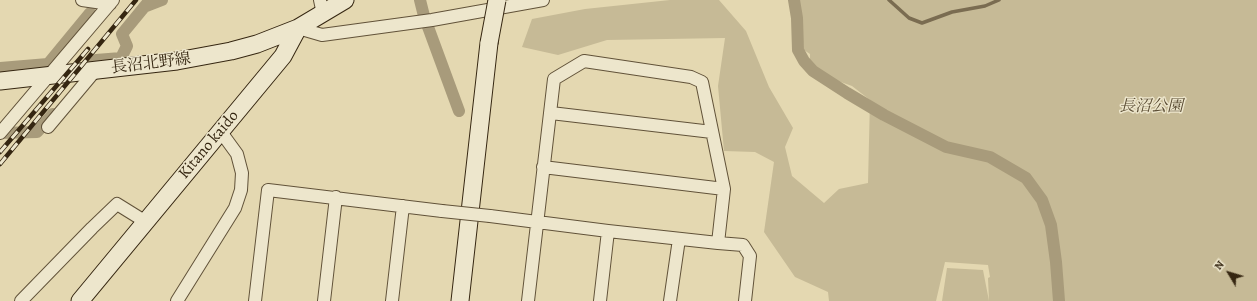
<!DOCTYPE html>
<html>
<head>
<meta charset="utf-8">
<style>
	body { margin:0 }
	#map { position:relative; width:1257px; height:301px; overflow:hidden; background:#e4d8b1; font-family:Alegreya,serif }
	canvas { display:block }
	.north { position:absolute; left:1209px; top:253px; width:40px; height:40px; -webkit-text-stroke:3px #ede6cc; paint-order:stroke; rotate:308deg; font-size:11px; font-weight:700; line-height:16px; text-align:center; color:#352611 }
	.north::after { content:''; display:block; margin:auto; width:14px; height:18px; background:#352611; clip-path:polygon(50% 0,100% 100%,50% 72%,0 100%) }
</style>
</head>
<body>
<div id="map">
<canvas width="1257" height="301"></canvas>
<div class="north">N</div>
</div>
<script>
const ctx = document.querySelector('canvas').getContext('2d');
ctx.lineJoin = 'round';
function fillPath(path, color) { ctx.fillStyle = color; ctx.fill(path, 'evenodd'); }
function strokePath(path, color, width, dash) { ctx.strokeStyle = color; ctx.lineWidth = width; ctx.lineCap = dash ? 'butt' : 'round'; ctx.setLineDash(dash || []); ctx.stroke(path); }
function write(font, color, halo, rows, align = 'center') {
  ctx.font = font + ' Alegreya,"Noto Serif JP",serif'; ctx.lineWidth = 3; ctx.setLineDash([]); ctx.textBaseline = 'middle'; ctx.strokeStyle = halo; ctx.fillStyle = color; for (const [text, x, y, turn = 0] of rows) {
    ctx.save(); ctx.translate(x, y); ctx.rotate((+turn || 0) * Math.PI / 180); ctx.textAlign = isNaN(turn) ? turn : align; if (halo) ctx.strokeText(text, 0, 0); ctx.fillText(text, 0, 0); ctx.restore();
  }
}
const green = new Path2D(`
	M 670,0 L 719,0 L 746,31 L 769,87 L 793,128 L 785,147 L 792,176 L 824,203 L 839,189 L 868,183 L 870,100 L 852,86 L 810,71 L 810,54 L 804,50 L 798,0 L 1257,0 L 1257,301 L 989,301 L 988,278 L 990,277 L 988,265 L 945,262 L 936,301 L 829,301 L 828,292 L 795,277 L 764,232 L 774,162 L 755,152 L 724,151 L 718,86 L 725,38 L 607,40 L 558,55 L 522,47 L 532,19 L 585,9 Z
	M 947,268 L 983,270 L 989,301 L 942,301 Z`);
const stream = new Path2D(`
	M 889,0 L 909,18 L 922,23 L 952,12 L 985,6 L 999,0`);
const canal = new Path2D(`
	M 420,0 L 424,16 L 459,111
	M 794,0 L 797,18 L 798,50 L 804,61 L 813,71 L 847,93 L 884,115 L 946,147 L 990,157 L 1026,178 L 1042,200 L 1051,225 L 1056,262 L 1059,301
	M 144,7 L 162,0
	M 0,68 L 48,64 L 90,13
	M 86,73 L 96,60 L 121,58 L 127,46 L 122,34 L 150,0
	M 0,133 L 37,132 L 53,114`);
const street = new Path2D(`
	M 82,0 L 110,4
	M 320,0 L 323,14
	M 298,28 L 322,35 L 432,20 L 543,0
	M 551,113 L 712,132
	M 48,127 L 95,71
	M 0,133 L 113,0
	M 543,167 L 724,189
	M 490,216 L 608,231 L 718,243
	M 21,301 L 92,228 L 117,204 L 146,222
	M 177,301 L 235,208 L 241,190 L 242,173 L 237,154 L 221,132
	M 255,301 L 268,190 L 442,211
	M 324,301 L 336,197
	M 392,301 L 403,206
	M 528,301 L 554,79 L 584,61 L 691,77 L 702,82 L 724,189 L 718,243 L 743,245 L 750,256 L 745,301
	M 600,301 L 608,231
	M 670,301 L 679,239`);
const secondary = new Path2D(`
	M 0,81 L 177,61 L 231,51 L 257,44 L 298,28
	M 80,301 L 283,56 L 298,28 L 345,0
	M 460,301 L 489,43`);
const rail = new Path2D(`
	M 0,152 L 88,49
	M 0,164 L 136,0`);
const streetBridge = new Path2D(`
	M 442,211 L 490,216`);
const secondaryBridge = new Path2D(`
	M 489,43 L 497,0`);
const streetNames = [
	["長沼北野線",151,64,-7],
	["Kitano kaido",209,145,-50]
];
const parkNames = [
	["長沼公園",1151,107]
];
fillPath(green, '#c6ba96');
strokePath(stream, '#7a6c51', 3.5);
strokePath(canal, '#a89b7b', 12);
strokePath(street, '#615239', 14);
strokePath(secondary, '#352611', 19);
strokePath(street, '#ede6cc', 12);
strokePath(secondary, '#ede6cc', 17);
strokePath(rail, '#352611', 4.5);
strokePath(rail, '#ede6cc', 3, [9]);
strokePath(streetBridge, '#615239', 14, []);
strokePath(secondaryBridge, '#352611', 19, []);
strokePath(streetBridge, '#ede6cc', 12);
strokePath(secondaryBridge, '#ede6cc', 17);
write('16px', '#352611', '#ede6cc', streetNames);
write('italic 16px', '#594b32', '#ede6cc', parkNames);
</script>
</body>
</html>
